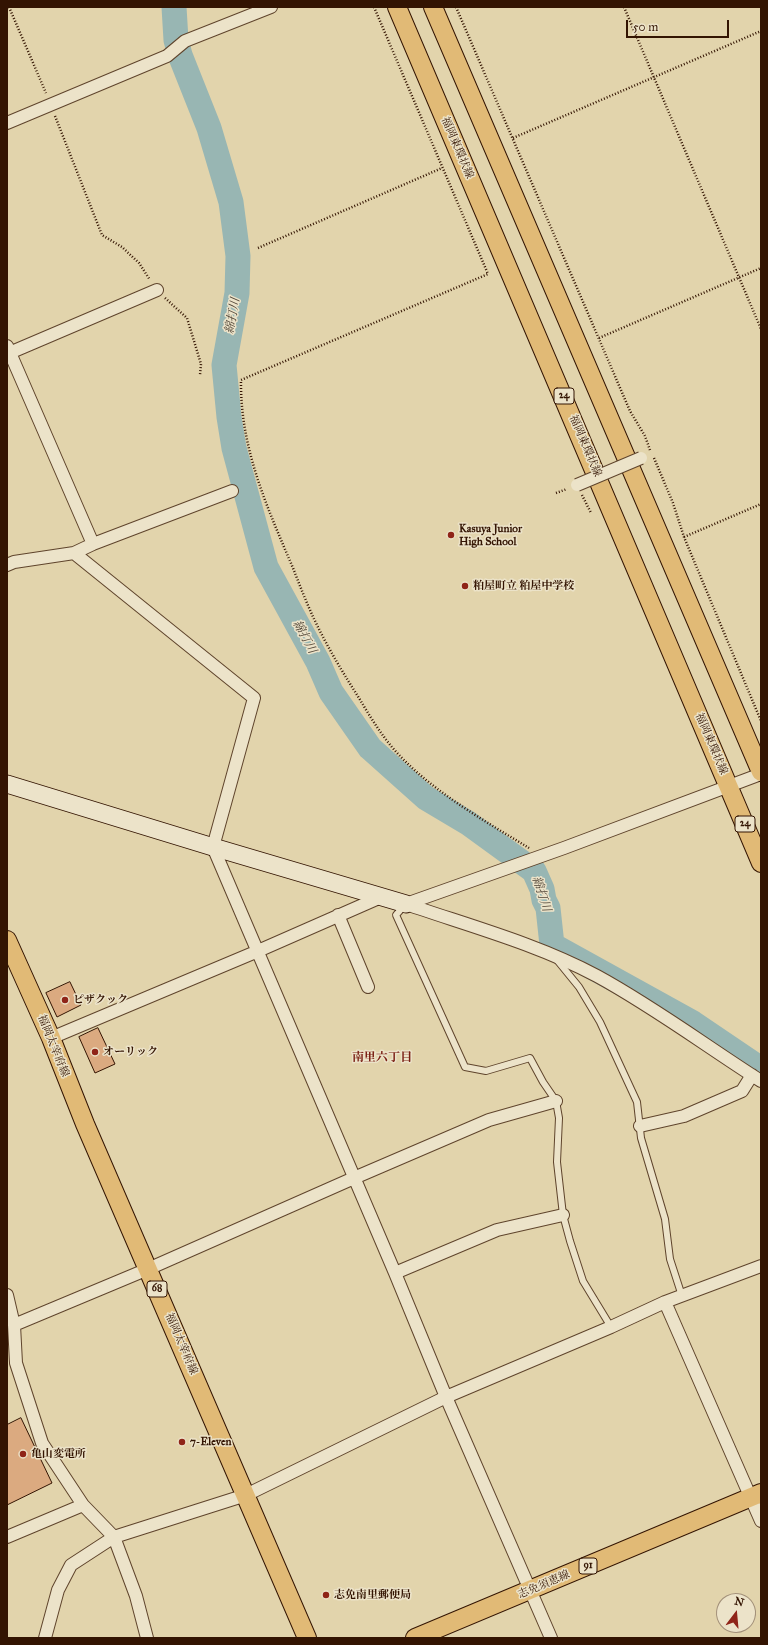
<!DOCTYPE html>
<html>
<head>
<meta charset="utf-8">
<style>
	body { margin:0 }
	#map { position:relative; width:768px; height:1645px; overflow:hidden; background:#e2d4ac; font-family:"IM FELL Great Primer",serif }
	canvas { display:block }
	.frame { position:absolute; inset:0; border:8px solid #331402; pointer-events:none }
	.north { position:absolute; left:716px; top:1593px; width:40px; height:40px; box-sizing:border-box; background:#ece3c9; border:1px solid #a29079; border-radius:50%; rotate:16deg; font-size:11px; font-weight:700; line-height:16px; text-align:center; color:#331402 }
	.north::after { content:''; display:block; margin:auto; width:14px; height:18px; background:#8f2418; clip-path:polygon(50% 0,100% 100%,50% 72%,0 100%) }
	.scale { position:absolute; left:626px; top:20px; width:103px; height:18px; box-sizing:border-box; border:2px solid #331402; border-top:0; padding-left:5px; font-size:12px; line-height:14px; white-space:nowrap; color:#331402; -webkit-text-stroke:3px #ece3c9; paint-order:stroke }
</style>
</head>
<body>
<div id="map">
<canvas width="768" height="1645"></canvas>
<div class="frame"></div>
<div class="north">N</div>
<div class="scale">50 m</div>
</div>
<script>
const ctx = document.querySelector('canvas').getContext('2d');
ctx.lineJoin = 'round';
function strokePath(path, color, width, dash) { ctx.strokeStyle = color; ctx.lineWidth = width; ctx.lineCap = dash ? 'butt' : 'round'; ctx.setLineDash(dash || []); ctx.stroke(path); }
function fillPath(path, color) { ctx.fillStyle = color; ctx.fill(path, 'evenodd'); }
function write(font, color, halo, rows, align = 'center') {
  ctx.font = font + ' "IM FELL Great Primer","Noto Serif JP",serif'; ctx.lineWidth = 3; ctx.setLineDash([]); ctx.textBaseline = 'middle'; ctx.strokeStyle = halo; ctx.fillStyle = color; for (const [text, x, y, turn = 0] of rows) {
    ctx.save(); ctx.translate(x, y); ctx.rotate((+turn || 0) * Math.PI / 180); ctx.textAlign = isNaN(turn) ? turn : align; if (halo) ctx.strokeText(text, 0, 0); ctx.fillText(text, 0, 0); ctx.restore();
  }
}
const river = new Path2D(`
	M 174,7 L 176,40 L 180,55 L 209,128 L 231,202 L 238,256 L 237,293 L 224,365 L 229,417 L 234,448 L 266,567 L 318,662 L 331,692 L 370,748 L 426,798 L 468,823 L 534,871 L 542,889 L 544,900 L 548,908 L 552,945 L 693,1023 L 761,1069`);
const building = new Path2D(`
	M 70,982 L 81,1005 L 57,1017 L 46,993 Z
	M 98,1028 L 115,1064 L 95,1073 L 79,1037 Z
	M 21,1418 L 52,1483 L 7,1505 L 7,1425 Z`);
const path = new Path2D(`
	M 9,7 L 46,93
	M 374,7 L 488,274 L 241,380 C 240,448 267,507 293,568 C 300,586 307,604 315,621 C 328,648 343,673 359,698 C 372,720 386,743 405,761 C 439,795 488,823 529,848
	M 456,7 L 630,411 L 645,436 L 650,450
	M 624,7 L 761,329
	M 55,116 L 102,235 L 122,247 L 139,263 L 150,280
	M 513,138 L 761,31
	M 258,248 L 442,168
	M 165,298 L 187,318 L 201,364 L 200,375
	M 599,338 L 761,268
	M 654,458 L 673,503 L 684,537 L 761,721
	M 556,493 L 567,489
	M 582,495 L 591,513
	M 684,537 L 761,504`);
const lane = new Path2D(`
	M 404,906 L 396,915 L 465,1067 L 486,1071 L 530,1058 L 543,1082 L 556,1101 L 559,1118 L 557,1162 L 563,1215 L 570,1241 L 583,1281 L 611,1327
	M 557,960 L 579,987 L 600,1022 L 637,1102 L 641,1138 L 665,1219 L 670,1259 L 682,1296`);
const street = new Path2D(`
	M 7,123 L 167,56 L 185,41 L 271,7
	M 7,346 L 93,544
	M 7,354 L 157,290
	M 74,553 L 254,698 L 213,847 L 395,1273 L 446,1397 L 551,1638
	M 7,565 L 14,562 L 74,553 L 93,544 L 232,491
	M 406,904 C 470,926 537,944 597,976 C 654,1007 706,1046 761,1081
	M 406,904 L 564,848 L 761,774
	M 338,915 L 368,987
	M 51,1038 L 258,951 L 381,897
	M 640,1126 L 684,1116 L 742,1091 L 752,1075
	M 395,1273 L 497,1230 L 563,1215
	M 7,1295 L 14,1325 L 16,1363 L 42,1443 L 83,1505 L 114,1537 L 136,1596 L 147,1638
	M 665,1302 L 761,1521
	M 14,1325 L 148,1269 L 354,1178 L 489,1120 L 556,1101
	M 7,1537 L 83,1505
	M 45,1638 L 58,1590 L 71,1565 L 114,1537 L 246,1495 L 446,1397 L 611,1327 L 665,1302 L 761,1266`);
const secondary = new Path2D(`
	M 7,784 L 213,847 L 406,904`);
const primary = new Path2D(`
	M 397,7 L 761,863
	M 433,7 L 761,772
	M 7,940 L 51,1038 L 85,1124 L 307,1638
	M 415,1638 L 761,1493`);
const streetBridge = new Path2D(`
	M 577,485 L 641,458`);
const markers = [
	[451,535,4,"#8f2418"],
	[465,586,4,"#8f2418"],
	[65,1000,4,"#8f2418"],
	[95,1052,4,"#8f2418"],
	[182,1442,4,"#8f2418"],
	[23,1454,4,"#8f2418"],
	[326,1595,4,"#8f2418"]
];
const shields = [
	[564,396,20],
	[745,824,20],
	[157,1289,20],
	[588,1566,18]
];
const shieldNames = [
	["24",564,396],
	["24",745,824],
	["68",157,1289],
	["91",588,1566]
];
const streetNames = [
	["福岡東環状線",457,148,67],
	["福岡東環状線",585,446,67],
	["福岡東環状線",711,744,67],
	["福岡太宰府線",53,1046,68],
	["福岡太宰府線",181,1344,67],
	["志免須恵線",544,1585,-23]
];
const poiNames = [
	["Kasuya Junior",459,529],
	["High School",459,542],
	["粕屋町立 粕屋中学校",473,586],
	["ピザクック",73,1000],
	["オーリック",103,1052],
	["7-Eleven",190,1442],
	["亀山変電所",31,1454],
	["志免南里郵便局",334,1595]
];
const waterNames = [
	["綿打川",233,316,-80],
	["綿打川",304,637,61],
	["綿打川",541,894,72]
];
const neighbourhoodNames = [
	["南里六丁目",382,1058]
];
strokePath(river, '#98b6b3', 25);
fillPath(building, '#dbaa80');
strokePath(building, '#331402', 1);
strokePath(lane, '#5f442c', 8);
strokePath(street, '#5f442c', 14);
strokePath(secondary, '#331402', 19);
strokePath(primary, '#331402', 20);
strokePath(path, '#331402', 2.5, [1, 2]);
strokePath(lane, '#ece3c9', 6);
strokePath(street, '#ece3c9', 12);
strokePath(secondary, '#ece3c9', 17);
strokePath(primary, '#e1ba76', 18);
strokePath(streetBridge, '#5f442c', 14, []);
strokePath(streetBridge, '#ece3c9', 12);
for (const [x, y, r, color] of markers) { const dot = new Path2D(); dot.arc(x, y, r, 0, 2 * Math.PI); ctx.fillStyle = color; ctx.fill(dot); strokePath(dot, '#ece3c9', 1.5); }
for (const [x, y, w] of shields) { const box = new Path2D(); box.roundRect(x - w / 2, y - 8, w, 16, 3); ctx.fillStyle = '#ece3c9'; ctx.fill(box); strokePath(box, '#331402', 1); }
write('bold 10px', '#331402', null, shieldNames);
write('11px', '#331402', '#ece3c9', streetNames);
write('bold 11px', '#331402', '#ece3c9', poiNames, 'left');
write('italic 12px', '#514537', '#ece3c9', waterNames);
write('bold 12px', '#7a1f14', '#ece3c9', neighbourhoodNames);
</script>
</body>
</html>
